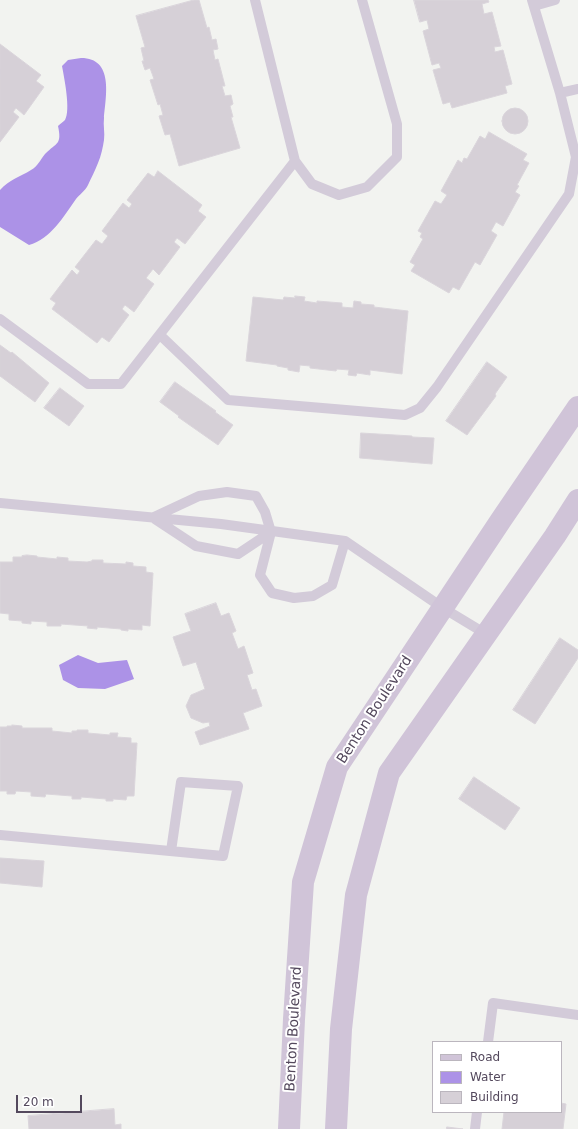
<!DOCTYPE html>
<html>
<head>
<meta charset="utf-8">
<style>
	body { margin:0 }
	#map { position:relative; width:578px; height:1129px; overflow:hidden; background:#f2f3f0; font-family:"DejaVu Sans",sans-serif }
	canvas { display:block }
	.legend { position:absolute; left:432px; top:1041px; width:130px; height:72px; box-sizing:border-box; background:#fff; border:1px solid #bbb6be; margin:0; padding:5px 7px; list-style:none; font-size:12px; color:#54495d }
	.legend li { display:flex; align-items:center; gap:8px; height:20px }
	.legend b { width:20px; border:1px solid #bbb6be }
	.scale { position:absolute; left:16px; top:1095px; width:66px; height:18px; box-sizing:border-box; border:2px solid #54495d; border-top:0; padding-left:5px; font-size:12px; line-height:14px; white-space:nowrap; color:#54495d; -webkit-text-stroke:3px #fff; paint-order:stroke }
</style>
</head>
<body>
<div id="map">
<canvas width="578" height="1129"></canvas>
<ul class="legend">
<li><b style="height:5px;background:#d0c4d8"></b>Road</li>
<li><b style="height:11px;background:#ac92e7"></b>Water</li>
<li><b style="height:11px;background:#d6d0d7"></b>Building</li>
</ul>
<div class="scale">20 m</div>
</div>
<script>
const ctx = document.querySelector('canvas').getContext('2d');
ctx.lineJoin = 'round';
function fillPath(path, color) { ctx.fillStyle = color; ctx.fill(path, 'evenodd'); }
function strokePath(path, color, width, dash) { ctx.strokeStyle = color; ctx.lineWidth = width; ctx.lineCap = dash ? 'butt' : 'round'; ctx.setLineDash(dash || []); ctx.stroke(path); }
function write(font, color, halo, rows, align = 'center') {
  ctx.font = font + ' "DejaVu Sans",sans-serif'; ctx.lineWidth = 4; ctx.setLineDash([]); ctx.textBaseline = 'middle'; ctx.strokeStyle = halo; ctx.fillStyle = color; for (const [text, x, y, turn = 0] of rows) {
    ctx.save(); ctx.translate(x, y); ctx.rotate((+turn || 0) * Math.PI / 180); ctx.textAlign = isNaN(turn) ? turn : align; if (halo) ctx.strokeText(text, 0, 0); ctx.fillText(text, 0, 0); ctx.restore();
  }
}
const water = new Path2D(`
	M 81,58 C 114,58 106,96 104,118 C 103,125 105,133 104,140 C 103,147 101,156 98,163 C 95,171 91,178 88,185 C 85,191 79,195 76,199 C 63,217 51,239 29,245 L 0,227 L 0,190 C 10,179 20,177 31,170 C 38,166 40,160 45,154 C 57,142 62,145 58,126 C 60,124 63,122 65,120 C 71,110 64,77 62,66 L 68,60 Z
	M 78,655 L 98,663 L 127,660 L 134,679 L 105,689 L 78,688 L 63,680 L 59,665 Z`);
const building = new Path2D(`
	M 194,0 L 199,0 L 207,28 L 209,27 L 212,40 L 216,39 L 218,49 L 213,50 L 215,60 L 218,59 L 225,86 L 222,86 L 225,96 L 231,95 L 233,104 L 230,106 L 233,117 L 231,117 L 240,148 L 179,166 L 170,134 L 165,135 L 159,116 L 163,115 L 160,104 L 158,105 L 150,80 L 154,79 L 150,68 L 145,70 L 142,61 L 144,61 L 141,48 L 145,47 L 136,16 Z
	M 414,0 L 488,0 L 489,2 L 482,4 L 484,14 L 492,12 L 501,46 L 494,47 L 495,52 L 503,50 L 512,84 L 505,86 L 507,93 L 452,108 L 450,102 L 443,104 L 433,70 L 441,68 L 439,63 L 432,65 L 423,31 L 429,29 L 427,20 L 420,22 Z
	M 0,44 L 41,75 L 36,81 L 44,87 L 24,115 L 16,108 L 13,112 L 19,117 L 0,142 Z
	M502 121a13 13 0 1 1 26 0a13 13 0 1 1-26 0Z
	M 489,132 L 527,154 L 523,160 L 529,163 L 517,185 L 519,186 L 515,192 L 520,195 L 503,226 L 496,222 L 491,231 L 497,235 L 480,265 L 475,262 L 459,290 L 453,287 L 449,293 L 411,271 L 415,265 L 410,262 L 423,239 L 420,237 L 422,233 L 418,231 L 435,201 L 441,204 L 447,195 L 441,191 L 458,160 L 462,163 L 464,158 L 467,159 L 480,136 L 485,139 Z
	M 158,171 L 202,205 L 198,211 L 206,217 L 185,244 L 177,238 L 174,242 L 180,247 L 159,275 L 153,269 L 146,278 L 154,284 L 134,312 L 125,305 L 122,309 L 129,315 L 109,342 L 102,337 L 97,343 L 52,309 L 56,303 L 50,299 L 72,270 L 77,275 L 80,271 L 75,267 L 96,240 L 102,244 L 108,236 L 102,231 L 123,203 L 129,208 L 132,204 L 127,200 L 148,173 L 154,177 Z
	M 295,296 L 305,297 L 304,301 L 317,303 L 317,301 L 342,303 L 342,307 L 353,308 L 354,301 L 361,302 L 361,304 L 374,305 L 374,307 L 408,311 L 402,374 L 370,370 L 370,375 L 357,373 L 356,376 L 348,375 L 349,370 L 337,369 L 336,371 L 310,368 L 310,366 L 300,365 L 299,372 L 288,370 L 288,368 L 277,366 L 277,365 L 246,361 L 253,297 L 283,300 L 284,297 L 295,298 Z
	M 0,345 L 11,353 L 12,352 L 49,383 L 35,402 L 0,376 Z
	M 487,362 L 507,377 L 495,394 L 496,396 L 467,435 L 446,421 Z
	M 175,382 L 216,411 L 215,412 L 233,425 L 218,445 L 178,417 L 179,416 L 160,402 Z
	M 60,388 L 84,406 L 69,426 L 44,408 Z
	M 361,433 L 412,436 L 412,437 L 434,438 L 432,464 L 360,458 Z
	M 27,555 L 37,556 L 37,557 L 57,559 L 57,557 L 68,558 L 68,561 L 87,562 L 92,561 L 92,560 L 103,560 L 103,563 L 126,564 L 126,562 L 133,563 L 133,566 L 146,567 L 146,572 L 153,573 L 150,626 L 142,625 L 142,630 L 128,629 L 128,631 L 121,630 L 121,629 L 97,627 L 97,629 L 87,628 L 88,626 L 61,624 L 61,626 L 47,626 L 47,622 L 31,621 L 31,624 L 22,623 L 22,621 L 9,620 L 9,614 L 0,613 L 0,562 L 13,562 L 13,557 L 22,557 L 22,556 Z
	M 216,603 L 221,616 L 229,613 L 236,631 L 232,633 L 238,649 L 244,646 L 253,673 L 247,675 L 252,690 L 256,689 L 262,706 L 243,713 L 249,729 L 200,745 L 195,732 L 210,726 L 209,722 L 203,723 L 191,718 L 186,706 L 191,695 L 205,689 L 196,662 L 183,666 L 173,637 L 191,631 L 185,614 Z
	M 560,638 L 578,650 L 578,658 L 535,724 L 513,710 Z
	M 12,725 L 22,726 L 22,728 L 52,728 L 52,731 L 72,733 L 72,731 L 77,731 L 77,730 L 88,730 L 88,733 L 110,735 L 110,733 L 118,733 L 117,737 L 131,738 L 131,743 L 137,743 L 134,796 L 127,796 L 126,800 L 113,799 L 113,801 L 106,801 L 106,799 L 81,797 L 81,799 L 72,799 L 72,796 L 46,794 L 45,797 L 31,796 L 31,792 L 16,791 L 15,794 L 7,794 L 7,791 L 0,791 L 0,727 L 7,727 L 7,726 L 12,726 Z
	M 474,777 L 520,808 L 505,830 L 459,799 Z
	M 0,858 L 44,861 L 42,887 L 0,883 Z
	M 561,1103 L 566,1104 L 563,1129 L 502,1129 L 504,1112 L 561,1112 Z
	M 114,1109 L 115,1125 L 121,1124 L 121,1129 L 29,1129 L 28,1116 Z
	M 447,1127 L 463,1129 L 447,1129 Z`);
const lane = new Path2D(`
	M 255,0 L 295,161 L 312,184 L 339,195 L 367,187 L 397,157 L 397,124 L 362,0
	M 532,0 L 560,93 L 578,89
	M 534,6 L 555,0
	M 0,319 L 88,384 L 121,384 L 295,161
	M 160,335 L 228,400 L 405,415 L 420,408 L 437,387 L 569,194 L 576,157 L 560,93
	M 0,503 L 221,524 L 345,541 L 443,608 L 486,634
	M 154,517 L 199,496 L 227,492 L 256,496 L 265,512 L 271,532 L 260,575 L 272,593 L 294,598 L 313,596 L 332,585 L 345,541
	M 155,519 L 196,546 L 238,554 L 271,532
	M 0,835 L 223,856 L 238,786 L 181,782 L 171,851
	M 488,1042 L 493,1003 L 578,1015
	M 475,1129 L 477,1112`);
const secondary = new Path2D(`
	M 289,1129 L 294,1019 L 303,882 L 337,767 L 501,520 L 578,407
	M 336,1129 L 341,1029 L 356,895 L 389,773 L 555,536 L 578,500`);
const streetNames = [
	["Benton Boulevard",375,710,-57],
	["Benton Boulevard",294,1029,-87]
];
fillPath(water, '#ac92e7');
fillPath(building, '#d6d0d7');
strokePath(building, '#dad5db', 1);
strokePath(lane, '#d3cbd9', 10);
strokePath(secondary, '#d0c4d8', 22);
write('14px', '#54495d', '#fff', streetNames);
</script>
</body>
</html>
